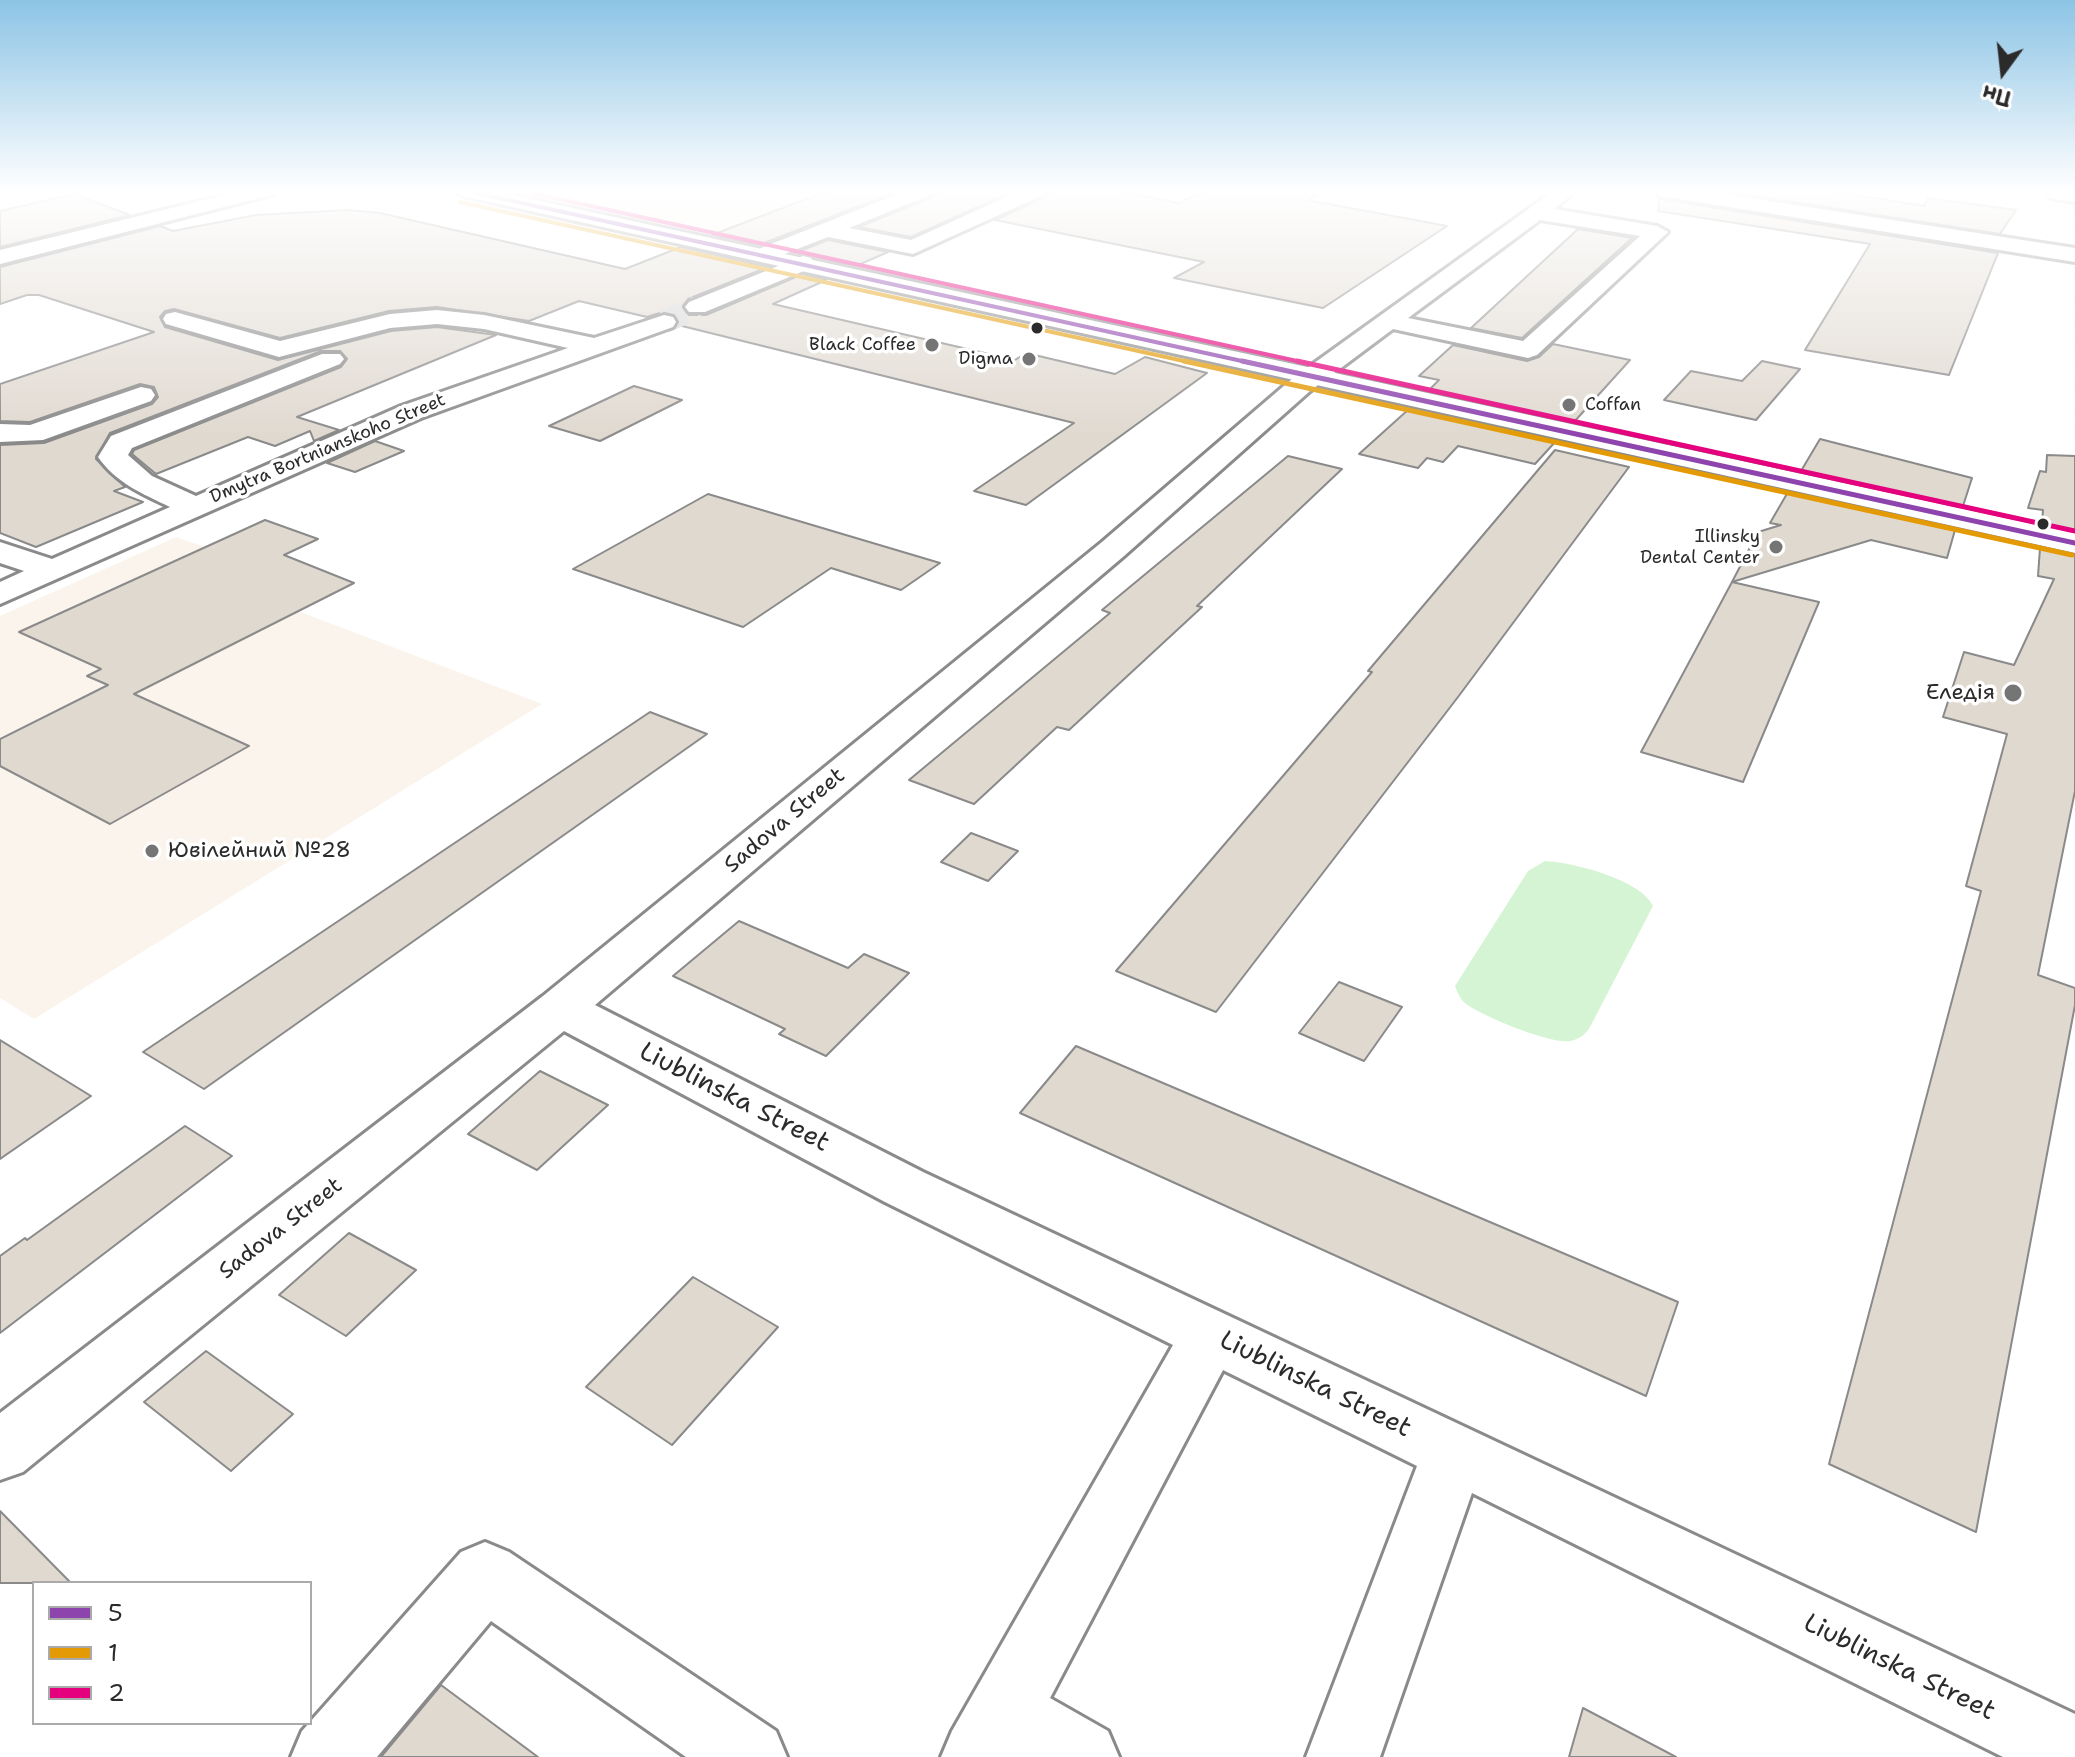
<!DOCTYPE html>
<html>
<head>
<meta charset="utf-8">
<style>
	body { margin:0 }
	#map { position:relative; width:2075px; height:1757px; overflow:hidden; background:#fff; font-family:"Shantell Sans",sans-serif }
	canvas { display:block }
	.legend { position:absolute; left:32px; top:1581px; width:280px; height:144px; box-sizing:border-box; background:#fff; border:2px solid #aaa; margin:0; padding:10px 14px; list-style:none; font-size:24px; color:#2b2b2b }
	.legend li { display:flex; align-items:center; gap:16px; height:40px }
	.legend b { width:40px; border:2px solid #aaa }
	.north { position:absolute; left:1963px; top:32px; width:80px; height:80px; -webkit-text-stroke:6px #fff; paint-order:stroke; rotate:195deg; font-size:22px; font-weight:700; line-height:32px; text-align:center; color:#2b2b2b }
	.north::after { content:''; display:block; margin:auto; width:28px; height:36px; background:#2b2b2b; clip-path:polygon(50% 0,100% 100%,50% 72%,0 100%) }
</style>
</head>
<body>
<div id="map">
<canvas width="2075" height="1757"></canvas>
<ul class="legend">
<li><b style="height:10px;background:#8e44ad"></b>5</li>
<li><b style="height:10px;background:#e39a04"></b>1</li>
<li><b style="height:10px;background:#e5007d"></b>2</li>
</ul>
<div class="north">Пн</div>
</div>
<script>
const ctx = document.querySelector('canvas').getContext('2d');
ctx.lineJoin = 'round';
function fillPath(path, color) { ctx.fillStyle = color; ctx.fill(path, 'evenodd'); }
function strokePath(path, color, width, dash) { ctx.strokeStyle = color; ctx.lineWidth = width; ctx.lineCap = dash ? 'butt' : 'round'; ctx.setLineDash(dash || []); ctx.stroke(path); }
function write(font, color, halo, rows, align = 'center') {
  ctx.font = font + ' "Shantell Sans",sans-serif'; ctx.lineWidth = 7; ctx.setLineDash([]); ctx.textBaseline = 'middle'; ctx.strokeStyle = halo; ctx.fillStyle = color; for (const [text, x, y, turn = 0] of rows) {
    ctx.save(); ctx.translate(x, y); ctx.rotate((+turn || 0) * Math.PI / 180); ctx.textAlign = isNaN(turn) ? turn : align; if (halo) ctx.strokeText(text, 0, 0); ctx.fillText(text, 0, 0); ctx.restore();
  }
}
const built = new Path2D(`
	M 543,190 L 899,190 L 767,244 L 536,192 Z
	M 176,537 L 304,580 L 277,603 L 542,704 L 34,1019 L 0,998 L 0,616 Z`);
const green = new Path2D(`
	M 1545,861 C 1572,862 1642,880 1653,906 L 1590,1027 C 1585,1035 1580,1039 1570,1041 C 1549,1044 1488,1018 1469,1006 C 1461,1001 1458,994 1455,986 L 1528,871 Z`);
const building = new Path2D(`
	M 830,190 L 900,190 L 759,245 L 712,235 Z
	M 938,190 L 1015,190 L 911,237 L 859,227 L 933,197 Z
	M 1051,190 L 1114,190 L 1179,203 L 1207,190 L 1328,190 L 1307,200 L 1447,226 L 1323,308 L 1174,278 L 1204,262 L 995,220 L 1046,197 Z
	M 1715,190 L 1826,190 L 1924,206 L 1928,198 L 2016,210 L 2000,234 Z
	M 74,194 L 130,215 L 0,247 L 0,211 Z
	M 1659,199 L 1660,199 L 1998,253 L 1949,375 L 1805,350 L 1870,244 L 1658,211 Z
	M 348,210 L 380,213 L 625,269 L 681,247 L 768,267 L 688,299 L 682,307 L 689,315 L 706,315 L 803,274 L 826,280 L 773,304 L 1015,360 L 1026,353 L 1115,374 L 1145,357 L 1207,373 L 1026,505 L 974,491 L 1074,423 L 678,325 L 679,320 L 674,314 L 663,312 L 647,317 L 579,301 L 529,321 L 437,307 L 389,311 L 280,338 L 174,309 L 165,311 L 160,317 L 165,327 L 278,360 L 391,331 L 437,327 L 496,335 L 297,417 L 339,430 L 314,441 L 310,431 L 275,446 L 248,437 L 156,474 L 132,454 L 134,450 L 341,367 L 347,359 L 340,351 L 321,351 L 110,433 L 96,459 L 125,487 L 114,491 L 143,502 L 36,547 L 0,533 L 0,445 L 44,443 L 152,404 L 158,397 L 154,387 L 140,384 L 30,422 L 0,421 L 0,384 L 154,332 L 39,295 L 27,295 L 0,304 L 0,267 L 160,226 L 173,231 L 256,215 Z
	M 1578,229 L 1632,238 L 1522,338 L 1471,328 Z
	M 828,240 L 888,252 L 856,266 L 795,253 Z
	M 1553,344 L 1630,360 L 1574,422 L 1429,390 L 1439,380 L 1419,376 L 1453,345 L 1527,361 L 1539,357 Z
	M 1762,361 L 1800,369 L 1756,420 L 1664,400 L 1691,371 L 1742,381 Z
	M 634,386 L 682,400 L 600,441 L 549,426 Z
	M 1409,409 L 1556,441 L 1535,464 L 1458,446 L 1443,462 L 1427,458 L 1418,468 L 1359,454 Z
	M 1820,439 L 1972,478 L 1963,506 L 1801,471 Z
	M 375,441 L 404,451 L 355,472 L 327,463 Z
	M 1555,450 L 1629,467 L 1458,697 L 1216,1012 L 1116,971 L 1372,672 L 1368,671 Z
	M 2047,455 L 2075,456 L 2075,530 L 2042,523 L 2043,510 L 2028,508 L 2040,471 L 2046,472 Z
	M 1288,456 L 1342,469 L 1197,606 L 1202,607 L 1069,730 L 1057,727 L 974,804 L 909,780 L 1110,613 L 1102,610 Z
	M 1788,492 L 1955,530 L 1947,558 L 1871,540 L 1732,582 L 1758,532 L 1781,525 L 1770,523 Z
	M 708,494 L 940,563 L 901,590 L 831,568 L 743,627 L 573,569 Z
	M 265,520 L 318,539 L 284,555 L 354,583 L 134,694 L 249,746 L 110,824 L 0,766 L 0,739 L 108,685 L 87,676 L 101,669 L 19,632 Z
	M 2040,548 L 2075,556 L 2075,791 L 2038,975 L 2075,988 L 2075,1005 L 1976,1532 L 1829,1464 L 1981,891 L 1966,886 L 2007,734 L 1943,717 L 1964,652 L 2014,665 L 2054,579 L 2038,576 Z
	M 1732,582 L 1819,602 L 1743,782 L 1641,752 Z
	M 650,712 L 707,734 L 204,1089 L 143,1052 Z
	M 971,833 L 1018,851 L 988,881 L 941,862 Z
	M 739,921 L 848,968 L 864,954 L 909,973 L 826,1056 L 779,1034 L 785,1029 L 673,976 Z
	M 1339,982 L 1402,1007 L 1364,1061 L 1299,1033 Z
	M 0,1040 L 91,1096 L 0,1159 Z
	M 1076,1046 L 1678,1302 L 1646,1396 L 1020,1113 Z
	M 540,1071 L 608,1105 L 537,1170 L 468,1134 Z
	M 185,1126 L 232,1156 L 0,1333 L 0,1256 L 25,1238 L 27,1240 Z
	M 349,1233 L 416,1270 L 346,1336 L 279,1295 Z
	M 693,1277 L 778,1327 L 672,1445 L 586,1387 Z
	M 206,1351 L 293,1414 L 231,1471 L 144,1402 Z
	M 0,1511 L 71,1583 L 0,1583 Z
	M 441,1685 L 538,1757 L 381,1757 Z
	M 1583,1708 L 1676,1757 L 1569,1757 Z`);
const minorTunnel = new Path2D(`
	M 664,322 L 697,307`);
const minor = new Path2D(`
	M 245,190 L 278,190 L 275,194 L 0,264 L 0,250 Z
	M 908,190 L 935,190 L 932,194 L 849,228 L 911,240 L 1022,190 L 1048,190 L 1045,194 L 913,254 L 828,237 L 764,262 L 753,255 L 756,250 Z
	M 1555,190 L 1577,190 L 1554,209 L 1657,226 L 1668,232 L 1537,355 L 1528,358 L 1393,329 L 1310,391 L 1124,556 L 595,1005 L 923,1172 L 2075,1714 L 2075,1757 L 2003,1757 L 1472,1493 L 1380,1757 L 1306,1757 L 1417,1466 L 1223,1370 L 1050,1698 L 1108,1731 L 1119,1757 L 941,1757 L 952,1731 L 1173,1345 L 885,1202 L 564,1031 L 23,1472 L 0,1480 L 0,1413 L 543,996 L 1102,542 L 1292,379 ZM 1540,220 L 1640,236 L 1523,341 L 1408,318 Z
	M 1650,190 L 1697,190 L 2075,248 L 2075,262 L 1660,196 Z
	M 2049,190 L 2075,190 L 2075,202 L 2050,198 L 2047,194 Z
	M 803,256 L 811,258 L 814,263 L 811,268 L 705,312 L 689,312 L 685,307 L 689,302 Z
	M 437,310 L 484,315 L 594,338 L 664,315 L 673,317 L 676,322 L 673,327 L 421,418 L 0,604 L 0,582 L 24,571 L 0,563 L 0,542 L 52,559 L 170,507 C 143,494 116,483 98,457 L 111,436 L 322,354 L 340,354 L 344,359 L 340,364 L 132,448 L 128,455 L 152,476 L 196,496 L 401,406 L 568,348 L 484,329 L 437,324 L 390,328 L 279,357 L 166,324 L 163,319 L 166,314 L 175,312 L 280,341 L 390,314 Z
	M 141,387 L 151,389 L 155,395 L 151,401 L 43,440 L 0,442 L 0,424 L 30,425 Z
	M 485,1542 L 509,1552 L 776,1731 L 787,1757 L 686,1757 L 491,1621 L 377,1757 L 291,1757 L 302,1731 L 461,1552 Z`);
const major = new Path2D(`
	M 453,190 L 489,190 L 2075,533 L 2075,553 L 463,196 Z`);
const bus1Far1 = new Path2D(`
	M 463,190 L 1251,363`);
const bus1 = new Path2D(`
	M 1242,361 L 2075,543`);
const bus2Far1 = new Path2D(`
	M 460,202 L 1193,363`);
const bus2 = new Path2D(`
	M 1184,361 L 2072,555`);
const bus3Far1 = new Path2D(`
	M 518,190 L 1306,363`);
const bus3 = new Path2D(`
	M 1297,361 L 2075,531`);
const markers = [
	[1037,328,7,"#2b2b2b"],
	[932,345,8,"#757575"],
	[1029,359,8,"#757575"],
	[1569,405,8,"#757575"],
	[2043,524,7,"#2b2b2b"],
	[1776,547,8,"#757575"],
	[2013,693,10,"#757575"],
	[152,851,8,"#757575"]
];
const farPoinames = [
	["Black Coffee",916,345],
	["Digma",1013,359],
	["Coffan",1585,405,"left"],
	["Illinsky",1760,537],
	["Dental Center",1760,558]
];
const farStreetnames = [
	["Dmytra Bortnianskoho Street",328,449,-23]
];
const poiNames = [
	["Еледія",1995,693],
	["Ювілейний №28",168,851,"left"]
];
const streetNames = [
	["Sadova Street",785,821,-40],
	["Sadova Street",281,1229,-38]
];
const nearStreetnames = [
	["Liublinska Street",734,1098,27],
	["Liublinska Street",1315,1385,26],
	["Liublinska Street",1899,1668,26]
];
fillPath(built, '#faf4ed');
fillPath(green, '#d5f4d3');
fillPath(building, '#e0d9d0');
strokePath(building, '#8a8a8a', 2);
strokePath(minorTunnel, '#d5d5d5', 23, [23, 11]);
strokePath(minor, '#8a8a8a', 6);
strokePath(major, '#8a8a8a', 6);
fillPath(minor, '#fff');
fillPath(major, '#fff');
strokePath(bus1Far1, '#8e44ad', 4);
strokePath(bus1, '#8e44ad', 5);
strokePath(bus2Far1, '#e39a04', 4);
strokePath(bus2, '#e39a04', 5);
strokePath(bus3Far1, '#e5007d', 4);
strokePath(bus3, '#e5007d', 5);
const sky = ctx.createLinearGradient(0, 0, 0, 436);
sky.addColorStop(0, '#8cc4e5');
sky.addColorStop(0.44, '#fff');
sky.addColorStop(1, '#ffffff00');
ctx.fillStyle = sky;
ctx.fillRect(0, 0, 2075, 436);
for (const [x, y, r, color] of markers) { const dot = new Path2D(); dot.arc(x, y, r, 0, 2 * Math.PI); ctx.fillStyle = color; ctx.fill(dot); strokePath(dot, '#fff', 3); }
write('18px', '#2b2b2b', '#fff', farPoinames, 'right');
write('18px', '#2b2b2b', '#fff', farStreetnames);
write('22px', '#2b2b2b', '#fff', poiNames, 'right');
write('22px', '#2b2b2b', '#fff', streetNames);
write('26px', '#2b2b2b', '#fff', nearStreetnames);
</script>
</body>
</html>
